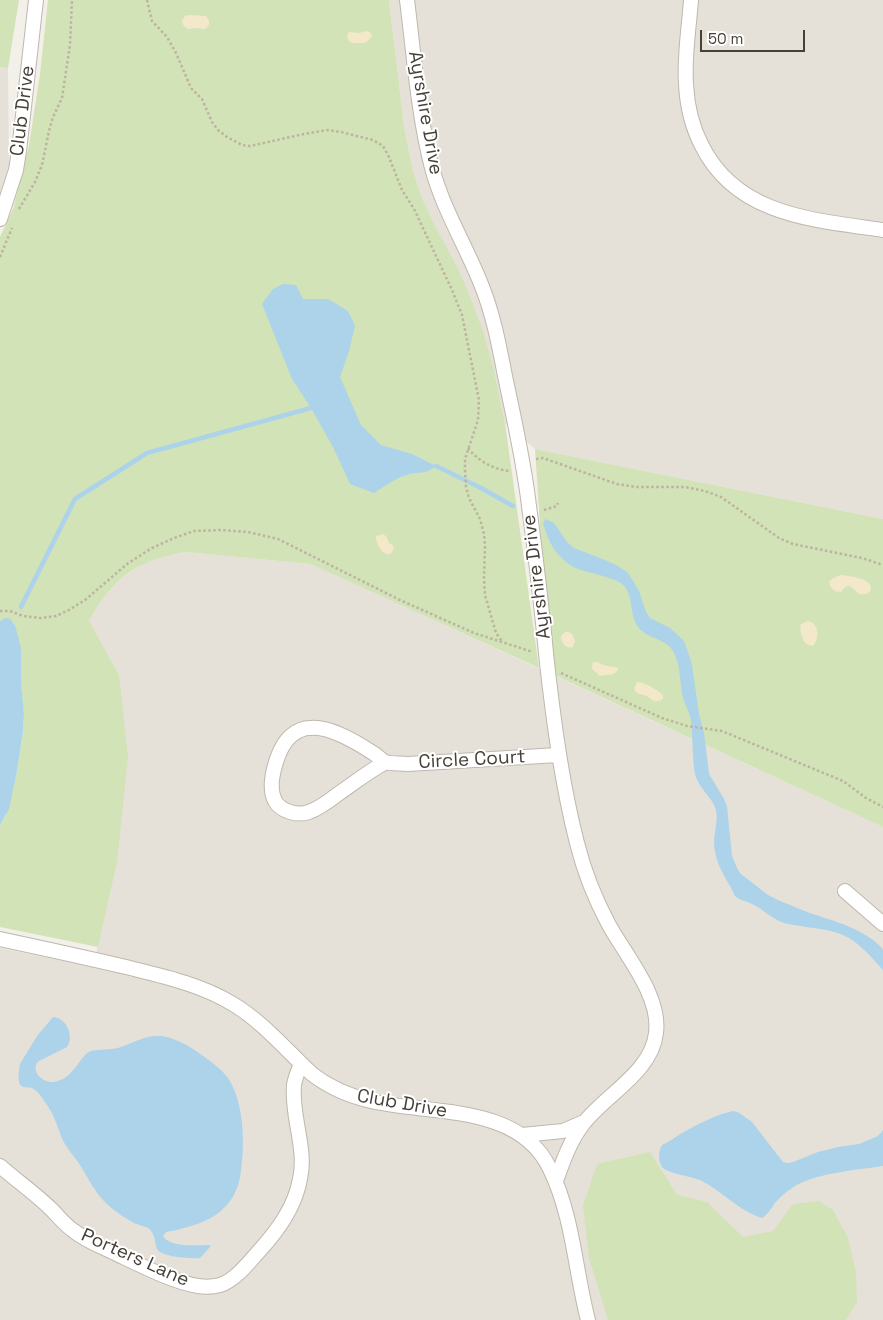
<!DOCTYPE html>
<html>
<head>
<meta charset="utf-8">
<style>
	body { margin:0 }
	#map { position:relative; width:883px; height:1320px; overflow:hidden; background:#f3f0ea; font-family:"Space Grotesk",sans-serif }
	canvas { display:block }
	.scale { position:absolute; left:700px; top:30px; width:105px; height:22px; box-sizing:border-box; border:2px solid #464038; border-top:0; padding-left:6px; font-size:15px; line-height:18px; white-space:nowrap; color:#464038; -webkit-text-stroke:4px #fff; paint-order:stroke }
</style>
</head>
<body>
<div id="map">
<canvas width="883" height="1320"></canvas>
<div class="scale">50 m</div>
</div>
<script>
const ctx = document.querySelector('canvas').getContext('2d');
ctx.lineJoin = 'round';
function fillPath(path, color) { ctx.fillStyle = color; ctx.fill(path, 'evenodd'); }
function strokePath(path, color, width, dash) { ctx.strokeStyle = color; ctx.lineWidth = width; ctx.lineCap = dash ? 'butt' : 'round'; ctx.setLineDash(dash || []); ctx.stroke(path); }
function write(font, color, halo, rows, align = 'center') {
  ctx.font = font + ' "Space Grotesk",sans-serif'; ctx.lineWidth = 4; ctx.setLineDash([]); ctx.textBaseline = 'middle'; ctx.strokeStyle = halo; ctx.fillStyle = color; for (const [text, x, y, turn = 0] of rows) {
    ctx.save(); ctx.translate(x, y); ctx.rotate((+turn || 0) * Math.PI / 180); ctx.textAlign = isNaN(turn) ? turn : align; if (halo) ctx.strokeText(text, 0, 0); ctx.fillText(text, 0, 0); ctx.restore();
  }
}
const residential = new Path2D(`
	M 389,0 L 883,0 L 883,519 L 535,449 L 505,423 L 494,370 L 422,198 L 413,171 L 404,126 Z
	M 0,67 L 8,68 L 9,165 L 0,193 Z
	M 186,552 L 312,564 L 883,827 L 883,1320 L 0,1320 L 0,948 L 93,967 L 117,863 L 119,675 L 88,621 L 99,602 L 107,591 L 123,577 L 143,564 L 155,559 L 169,555 Z`);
const green = new Path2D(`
	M 0,0 L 19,0 L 8,68 L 0,67 Z
	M 48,0 L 389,0 L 404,126 L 413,171 L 422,198 L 433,222 L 456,265 L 469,294 L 483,331 L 494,370 L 505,423 L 539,668 L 311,564 L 186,552 C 137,560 112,578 89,621 L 119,675 L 128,757 L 117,863 L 98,947 L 0,927 L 0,825 L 6,815 L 17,771 L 23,731 L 24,714 L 15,625 L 13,622 L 2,620 L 0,621 L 0,237 L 13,209 L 29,145 L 40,74 Z
	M 535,449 L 883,519 L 883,827 L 556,676 L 543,571 Z
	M 650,1152 L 677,1195 L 707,1202 L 743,1237 L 773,1231 L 793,1204 L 819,1201 L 833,1210 L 848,1238 L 856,1272 L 857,1302 L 846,1320 L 608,1320 L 589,1258 L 583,1206 L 597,1164 Z`);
const sand = new Path2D(`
	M 190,15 L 206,16 L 209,20 L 209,25 L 205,29 L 197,28 L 188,29 L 183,25 L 182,21 L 185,16 Z
	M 367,31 L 371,33 L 372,37 L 365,43 L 352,43 C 348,41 345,36 349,32 L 359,33 Z
	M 383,534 L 386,536 L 389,543 L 394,546 C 391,565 375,547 376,536 Z
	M 841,575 C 850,576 867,578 871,586 L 870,592 C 853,602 854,575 841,592 C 835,592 830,589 829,582 L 833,578 Z
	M 808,621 C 819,623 820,638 813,646 L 806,644 C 802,639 799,630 801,624 Z
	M 565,632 C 571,631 573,635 575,641 L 573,647 C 566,649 561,643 561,636 Z
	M 593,662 C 599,661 601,665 607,666 C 611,667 614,666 618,668 L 618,670 L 614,674 L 600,676 L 592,669 Z
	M 637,682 C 645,682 657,690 663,695 L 663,699 C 653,705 653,698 644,695 C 639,694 637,694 634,689 Z`);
const water = new Path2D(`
	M 283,284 L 296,285 L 303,299 L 328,299 L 348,311 L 355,326 L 349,351 L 340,377 L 361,425 L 381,445 L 412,454 L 436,466 C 425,475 422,471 410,474 C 397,477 385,486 374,493 L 350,484 L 333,447 L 311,408 L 292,379 L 262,304 L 273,289 Z
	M 545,519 L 550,521 L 554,523 L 567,542 L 574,548 L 605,560 L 616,565 L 627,572 L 632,579 L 639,591 L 646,612 L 650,618 L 670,628 L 684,641 L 689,655 L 692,665 L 699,714 L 704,733 L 709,774 L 723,797 L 727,806 L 732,856 L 738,870 L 741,874 L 768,895 L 778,900 C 788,904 797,908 807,912 C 833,921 864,928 883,949 L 883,970 C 871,957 859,942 843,935 C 824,927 803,928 784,923 C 772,919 763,909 752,904 C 747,901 738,900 735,896 C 733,893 732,889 730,886 C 721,871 714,858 714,840 C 715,830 718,820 716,810 C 713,798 698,788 695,774 C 692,757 693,738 691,721 C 690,711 683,703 682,693 C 680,680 680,667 675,655 C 668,638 652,641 640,629 C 629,618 634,599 625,587 C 616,575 583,574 570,565 C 560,558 551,547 547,535 C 545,531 545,528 543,525 Z
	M 6,618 L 10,619 L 15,625 L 21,648 L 21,682 L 24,714 L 23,731 L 17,771 L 9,809 L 0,825 L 0,621 Z
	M 53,1017 C 66,1017 75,1037 67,1047 L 39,1061 L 36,1064 C 35,1070 36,1074 41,1078 C 46,1082 52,1083 58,1081 C 75,1076 81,1054 91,1051 C 99,1049 110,1050 118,1048 C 131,1044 143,1036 158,1036 C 171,1036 186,1044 196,1051 C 207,1059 220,1067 228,1078 C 244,1102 245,1143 241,1171 C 236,1214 203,1225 166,1232 L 163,1236 C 170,1248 197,1245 209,1245 L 211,1246 L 200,1258 C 192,1259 161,1257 157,1249 C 154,1241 156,1234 148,1228 C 144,1226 138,1225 134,1223 C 125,1218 116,1212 109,1206 C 95,1194 88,1177 78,1162 C 72,1154 65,1146 61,1136 C 57,1125 54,1115 47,1105 C 43,1099 39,1092 32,1088 C 29,1087 24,1088 21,1086 C 17,1081 19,1069 20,1064 L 37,1036 Z
	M 733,1111 L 738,1112 L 752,1122 L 783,1162 L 788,1163 L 793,1162 L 818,1152 L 838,1147 L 859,1144 L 878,1136 L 883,1130 L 883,1166 C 858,1170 813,1173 792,1188 C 786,1192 780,1197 775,1203 C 771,1209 768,1214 762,1218 C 739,1211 723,1192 702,1181 C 692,1176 668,1174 662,1167 C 658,1161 658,1151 662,1145 C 669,1142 675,1137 682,1133 C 698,1124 715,1115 733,1111 Z`);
const stream = new Path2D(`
	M 436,466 L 481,488 L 513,506
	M 21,607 L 75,499 L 147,453 L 311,408`);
const path = new Path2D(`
	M 147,0 L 152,21 L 167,37 L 176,53 L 191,88 L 202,99 L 212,122 L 218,130 L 227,137 L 242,145 L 250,146 L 304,134 L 327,130 L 341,132 L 373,140 L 383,146 L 389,157 L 402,190 L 414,209 L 452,290 L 462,315 L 479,400 L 478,420 L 465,459 L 465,471 L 466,487 L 469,498 L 480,519 L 484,534 L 485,546 L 484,579 L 485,595 L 496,633 L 502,641
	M 19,209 L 35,182 L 42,165 L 49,131 L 53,117 L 62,98 L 70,45 L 72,0
	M 0,257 L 12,228
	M 468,448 C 478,461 494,470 511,471
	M 536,459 L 543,458 L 617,484 L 636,487 L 685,487 L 705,491 L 721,497 L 779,538 L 793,544 L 862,558 L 883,565
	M 544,510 L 557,506 L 558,503
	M 0,611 L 10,611 L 23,616 L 41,618 L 56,616 L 69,610 L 85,600 L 127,564 L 152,548 L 174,538 L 194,531 L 221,530 L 248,532 L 278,539 L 400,600 L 474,633 L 533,652
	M 561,673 L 662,718 L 687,726 L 722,731 L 843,781 L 866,798 L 883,807`);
const minor = new Path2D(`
	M 407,0 C 414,55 418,114 432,168 C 443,209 466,246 481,284 C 493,313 499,345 505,376 C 514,419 524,462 529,506 C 536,558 542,610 547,663 C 554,724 562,784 577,843 C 584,871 595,899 609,925 C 626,956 661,996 656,1033 C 652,1072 605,1095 583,1124 C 570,1141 563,1161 556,1181
	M 691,0 C 689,28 684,56 686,84 C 687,105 692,127 702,146 C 737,216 814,220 883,230
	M 0,219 L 16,170 L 19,151 L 36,0
	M 386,762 C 369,771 354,783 338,794 C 329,801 320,808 309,812 C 303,814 296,814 290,812 C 284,810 278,807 275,801 C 266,784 278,746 292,735 C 297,731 304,728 310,728 C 328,725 358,743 373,753 C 377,755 381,760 385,762 C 391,764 401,763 408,764 L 558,755
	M 845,891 L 883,924
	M 0,939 C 42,948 84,957 126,967 C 162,976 200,984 233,1004 C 263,1022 287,1051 312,1074 C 330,1088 349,1096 371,1101 C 430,1115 519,1103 550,1169 C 573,1216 575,1270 588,1320
	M 522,1135 L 563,1131 L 584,1122
	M 0,1166 C 17,1181 36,1194 52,1210 C 59,1217 65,1225 74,1231 C 86,1241 103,1247 117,1254 C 140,1265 173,1282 198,1286 C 205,1287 213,1287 220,1285 C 236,1280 249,1262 260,1250 C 278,1230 295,1207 300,1179 C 307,1148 291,1117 294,1085 C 295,1078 298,1071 301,1064`);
const streetNames = [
	["Club Drive",23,111,-83],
	["Ayrshire Drive",425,113,80],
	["Ayrshire Drive",537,577,-97],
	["Circle Court",472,760,-3],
	["Club Drive",402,1104,10],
	["Porters Lane",135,1258,24]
];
fillPath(residential, '#e6e1d8');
fillPath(green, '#d1e3b7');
fillPath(sand, '#f3e8ca');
fillPath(water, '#acd3e9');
strokePath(stream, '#acd3e9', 4.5);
strokePath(minor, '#beb7ad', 16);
strokePath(path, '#beb2a0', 2.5, [2.5, 2.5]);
strokePath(minor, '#fff', 14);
write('19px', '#464038', '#fff', streetNames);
</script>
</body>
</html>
